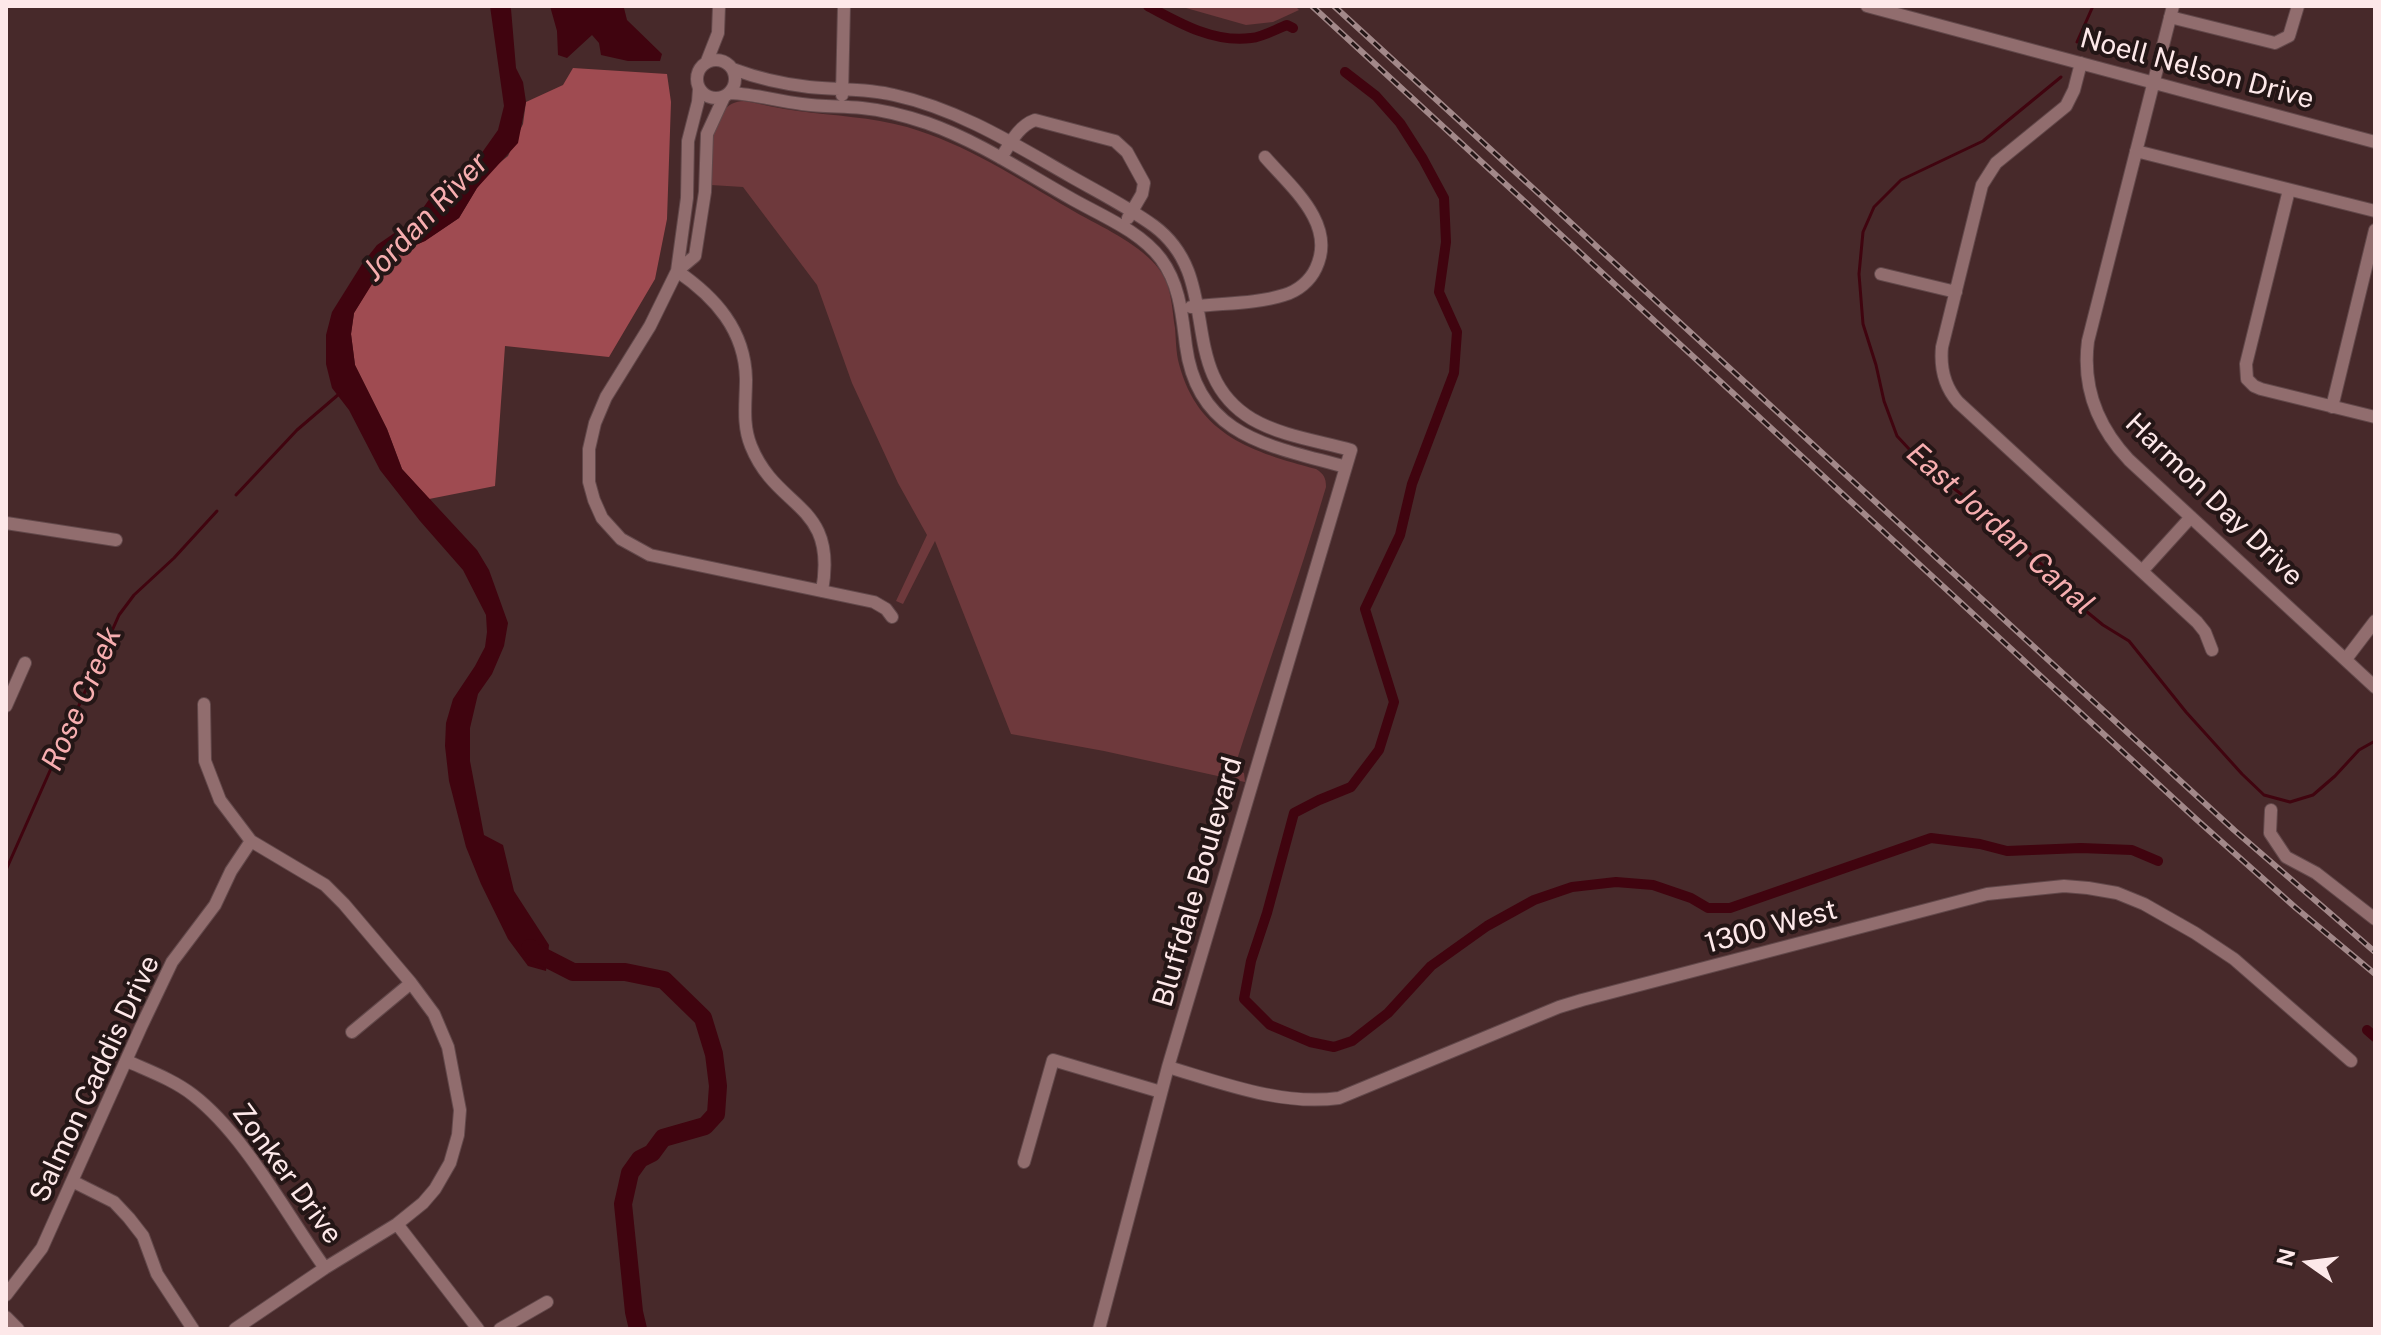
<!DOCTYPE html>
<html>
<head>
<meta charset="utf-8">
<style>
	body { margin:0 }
	#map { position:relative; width:2381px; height:1335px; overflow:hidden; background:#47292a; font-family:"Public Sans",sans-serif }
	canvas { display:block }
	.frame { position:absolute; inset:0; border:8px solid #fde8e9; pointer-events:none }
	.north { position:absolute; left:2269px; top:1223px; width:80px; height:80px; -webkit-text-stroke:6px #241616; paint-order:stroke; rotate:284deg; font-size:22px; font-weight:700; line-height:32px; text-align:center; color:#fde8e9 }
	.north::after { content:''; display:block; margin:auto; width:28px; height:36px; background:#fde8e9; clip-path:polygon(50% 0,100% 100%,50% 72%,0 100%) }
</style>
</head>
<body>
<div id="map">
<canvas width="2381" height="1335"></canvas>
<div class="frame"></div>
<div class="north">N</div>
</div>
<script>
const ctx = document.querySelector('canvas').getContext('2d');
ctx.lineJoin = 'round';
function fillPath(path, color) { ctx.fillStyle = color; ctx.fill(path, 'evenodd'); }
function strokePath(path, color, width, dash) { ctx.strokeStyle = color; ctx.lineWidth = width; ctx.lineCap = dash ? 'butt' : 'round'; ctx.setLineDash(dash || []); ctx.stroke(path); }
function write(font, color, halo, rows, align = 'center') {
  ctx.font = font + ' "Public Sans",sans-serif'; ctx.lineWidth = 8; ctx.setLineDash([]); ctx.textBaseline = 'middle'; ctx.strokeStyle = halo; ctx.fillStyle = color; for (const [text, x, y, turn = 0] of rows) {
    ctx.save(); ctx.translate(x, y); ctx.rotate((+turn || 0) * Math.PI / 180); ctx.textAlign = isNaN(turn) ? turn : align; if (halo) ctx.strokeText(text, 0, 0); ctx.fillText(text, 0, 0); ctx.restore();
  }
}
const green = new Path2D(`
	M 1179,6 L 1295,6 L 1299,10 L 1273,22 L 1246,25 Z
	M 744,101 C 762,104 780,109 798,111 C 835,116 871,117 907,127 C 966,144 1017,178 1070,209 C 1097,225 1129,238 1152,261 C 1172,281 1171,301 1175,328 C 1176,340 1176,353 1179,364 C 1198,436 1253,452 1316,469 C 1324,474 1326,478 1326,487 C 1298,582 1264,675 1234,769 L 1244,773 L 1245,782 L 1104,751 L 1011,734 L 935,541 L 903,604 L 896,601 L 927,535 L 898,483 L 852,383 L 817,285 L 743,187 L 711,185 C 711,159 707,102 744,101 Z`);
const forest = new Path2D(`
	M 573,68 L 667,74 L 671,102 L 667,219 L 655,279 L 609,357 L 505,346 L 495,486 L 429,499 L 402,469 L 387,429 L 355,365 L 351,334 L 354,313 L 378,273 L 402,251 L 425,241 L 459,218 L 477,188 L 492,169 L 508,156 L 523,124 L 526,102 L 563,85 Z`);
const water = new Path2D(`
	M 490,6 L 510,6 L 511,9 L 516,68 L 523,82 L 526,102 L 518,143 L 477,188 L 459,218 L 425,241 L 402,251 L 379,273 L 354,313 L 351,334 L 355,365 L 387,429 L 402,469 L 477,550 L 489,570 L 508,623 L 504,646 L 492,674 L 478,694 L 470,728 L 470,761 L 484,835 L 503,845 L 514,891 L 549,945 L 546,971 L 528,966 L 508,939 L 481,884 L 466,847 L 449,781 L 445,746 L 446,723 L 453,699 L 475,666 L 485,647 L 487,632 L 486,615 L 463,570 L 420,521 L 380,470 L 349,410 L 332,388 L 326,364 L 326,335 L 332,312 L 362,264 L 377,245 L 416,218 L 430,198 L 481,154 L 498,130 L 504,106 Z
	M 550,6 L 626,6 L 624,8 L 627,20 L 662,54 L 660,61 L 628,61 L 601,55 L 599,43 L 592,35 L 567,58 L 558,55 L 557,31 Z`);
const stream = new Path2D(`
	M 2077,42 L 2093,6
	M 2061,77 L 1983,141 L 1901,180 L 1874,207 L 1863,232 L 1859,274 L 1863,324 L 1876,365 L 1884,401 L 1897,436 L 1922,463 L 1991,518 L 2062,583 L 2081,607 L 2103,625 L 2129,641 L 2186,712 L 2242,774 L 2264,795 L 2290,802 L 2313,795 L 2335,776 L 2359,750 L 2375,741
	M 236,495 L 297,430 L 339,394
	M 6,870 L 119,615 L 134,595 L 174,558 L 217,511`);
const canal = new Path2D(`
	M 1148,6 C 1179,23 1214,43 1251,38 C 1263,37 1276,29 1287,25 L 1293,28
	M 1345,72 L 1376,96 L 1400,123 L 1423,159 L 1444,198 L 1446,242 L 1439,292 L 1457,332 L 1454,373 L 1412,484 L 1400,535 L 1365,609 L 1394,702 L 1379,750 L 1351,787 L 1319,800 L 1294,813 L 1267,913 L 1251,961 L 1244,999 L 1270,1025 L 1310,1042 L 1334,1047 L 1352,1041 L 1388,1013 L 1431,966 L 1487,926 L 1534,900 L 1572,887 L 1616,882 L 1653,885 L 1691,898 L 1708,908 L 1730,908 L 1931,838 L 1980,844 L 2007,851 L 2081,848 L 2132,850 L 2158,861
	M 2367,1030 L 2375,1037`);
const river = new Path2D(`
	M 530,948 L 532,951 L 573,972 L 625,972 L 664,980 L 703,1018 L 714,1054 L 718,1086 L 716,1114 L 705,1126 L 663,1138 L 652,1153 L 640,1159 L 630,1173 L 623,1204 L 634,1312 L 638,1329`);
const minor = new Path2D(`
	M 1867,6 L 2375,142
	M 2173,6 L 2088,341 C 2082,387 2097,426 2129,460 L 2375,687
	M 2170,17 L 2275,43 L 2289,36 L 2298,6
	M697 79a19 19 0 1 1 38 0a19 19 0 1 1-38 0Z
	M 707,61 L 718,33 L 719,6
	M 2081,63 L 2074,90 L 2066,106 L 1996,163 L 1982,185 L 1942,347 C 1940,368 1944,386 1958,402 L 2197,622 L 2205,632 L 2212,650
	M 733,69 C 757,78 783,84 809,87 C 838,90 866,88 894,95 C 958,109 1014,144 1070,176 C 1098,192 1128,207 1154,226 C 1225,279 1174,372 1252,419 C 1281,436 1319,441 1351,450 L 1168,1067 L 1099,1329
	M 699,89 L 698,102 L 688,141 L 687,198 L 677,271 L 650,326 L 606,397 L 595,423 L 589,449 L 589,482 L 594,500 L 602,518 L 621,539 L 650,555 L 874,602 L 886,609 L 892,617
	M 730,93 C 754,94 777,101 802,104 C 822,107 842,106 862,108 C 884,110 906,116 927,123 C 978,141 1024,172 1072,199 C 1102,216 1140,231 1161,259 C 1180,285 1182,315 1186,346 C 1198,438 1272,446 1346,467
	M 842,95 L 844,6
	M 2136,151 L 2375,211
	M 1001,158 C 1010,144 1018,126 1035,120 L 1115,141 L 1127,152 L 1144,183 L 1142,194 L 1128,218
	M 2289,190 L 2246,364 L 2247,379 L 2254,386 L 2261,389 L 2375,417
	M 677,271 C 715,297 745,330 746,379 C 746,402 742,424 751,446 C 777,511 838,502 822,591
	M 677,271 L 695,256 L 705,192 L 707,134 L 724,97
	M 1881,274 L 1956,292
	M 1191,307 C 1221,303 1255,304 1284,295 C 1298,291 1310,281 1316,268 C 1337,224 1291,187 1265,157
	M 2332,407 L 2375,230
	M 6,523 L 116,540
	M 2142,571 L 2191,517
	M 2346,659 L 2375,621
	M 204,704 L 205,761 L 220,800 L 251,841 L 325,885 L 344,904 L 411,983 L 434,1014 L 448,1047 L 460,1110 L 458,1135 L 450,1163 L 435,1189 L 423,1203 L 397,1224 L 325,1268 L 235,1329
	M 6,706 L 25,663
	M 2271,810 L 2270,833 L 2286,857 L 2316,873 L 2375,919
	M 352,1032 L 411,983
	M 127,1061 C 149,1071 174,1080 193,1095 C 245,1135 286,1214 325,1268
	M 1168,1067 C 1222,1083 1282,1106 1339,1098 L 1559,1007 L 1582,1000 L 1987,894 L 2064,886 L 2088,888 L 2117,893 L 2144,904 L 2195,933 L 2234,959 L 2351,1061
	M 1024,1162 L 1053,1060 L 1161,1092
	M 74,1182 L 114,1202 L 129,1218 L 143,1236 L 157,1274 L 193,1329
	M 397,1224 L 478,1329
	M 6,1295 L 42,1248 L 141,1027 L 172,962 L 215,905 L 231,871 L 251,841
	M 6,1317 L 18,1329
	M 500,1329 L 547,1302`);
const rail = new Path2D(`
	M 1312,6 L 2196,819 L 2296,908 L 2375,974
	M 1334,6 L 2234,830 L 2375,952`);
const streetNames = [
	["Noell Nelson Drive",2197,69,15],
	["Harmon Day Drive",2214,500,44],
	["Bluffdale Boulevard",1198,882,-74],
	["1300 West",1771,927,-15],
	["Salmon Caddis Drive",95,1079,-65],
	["Zonker Drive",287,1174,54]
];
const waterNames = [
	["Jordan River",426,217,-46],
	["East Jordan Canal",2000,529,42],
	["Rose Creek",82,699,-66]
];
fillPath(green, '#6e393c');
fillPath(forest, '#9f4b51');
fillPath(water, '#40040f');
strokePath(stream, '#40040f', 3);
strokePath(canal, '#40040f', 10);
strokePath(river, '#40040f', 18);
strokePath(minor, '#62484a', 14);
strokePath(minor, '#916d6e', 12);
strokePath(rail, '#a28889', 6);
strokePath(rail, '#241616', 3, [9]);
write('28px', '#fde8e9', '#241616', streetNames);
write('italic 30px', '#f7aeb0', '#241616', waterNames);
</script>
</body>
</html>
